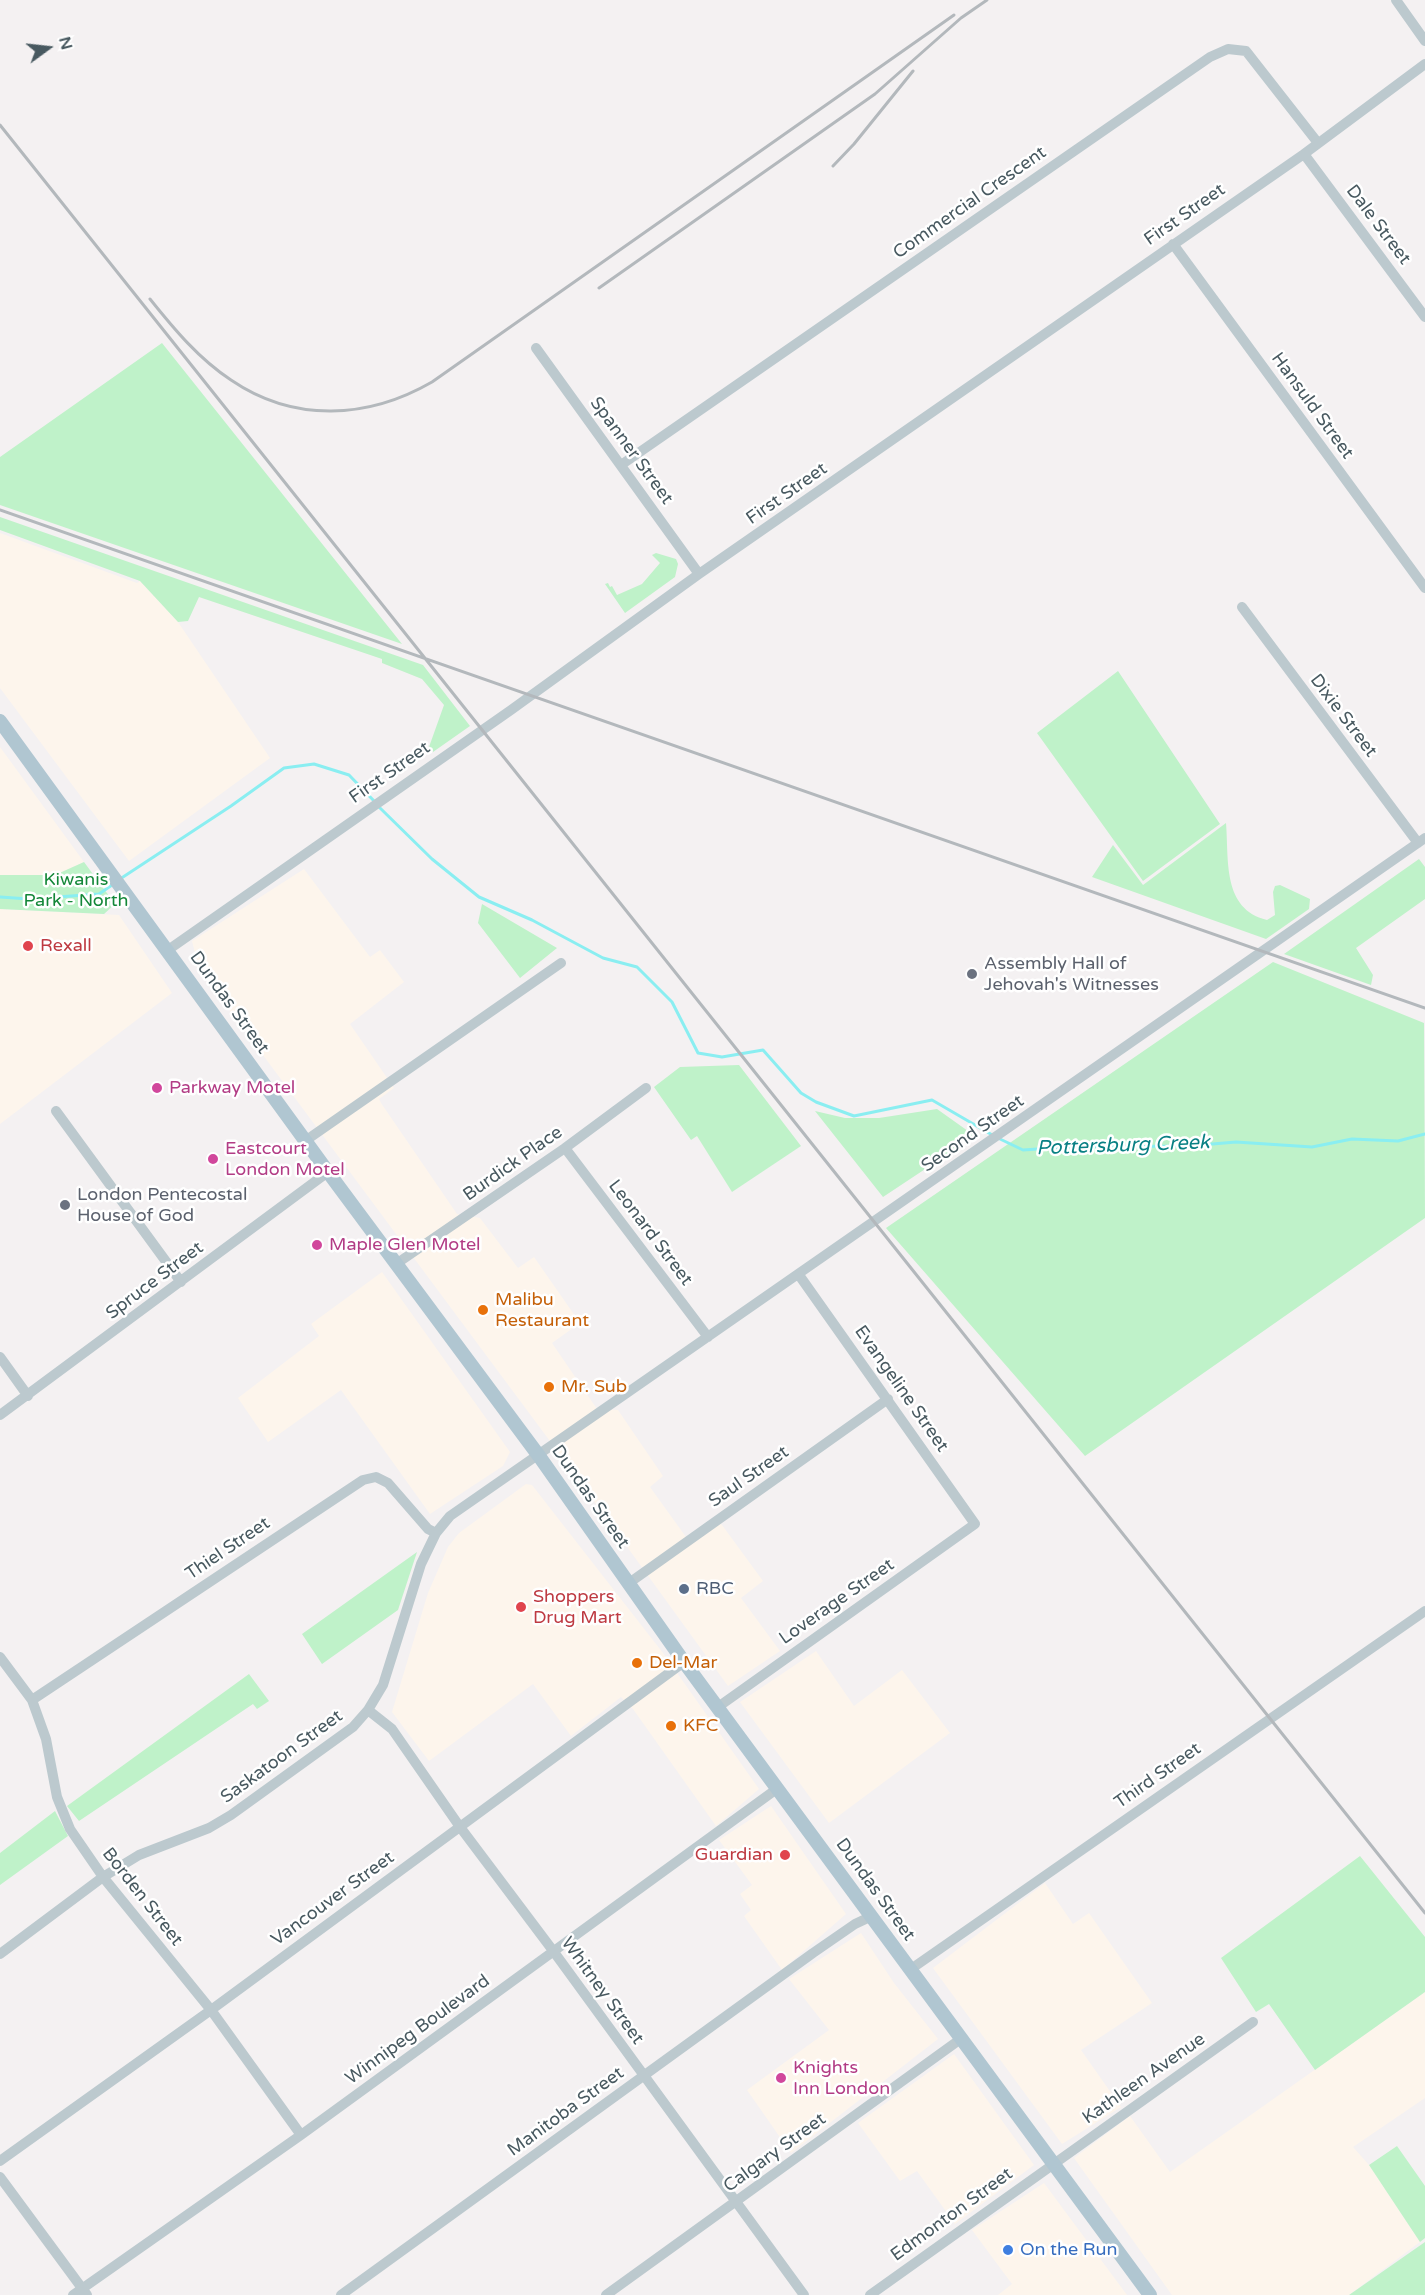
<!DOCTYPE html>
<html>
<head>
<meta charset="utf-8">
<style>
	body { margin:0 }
	#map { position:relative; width:1425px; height:2295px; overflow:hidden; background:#f4f1f2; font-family:"Varela Round",sans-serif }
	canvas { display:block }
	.north { position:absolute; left:18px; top:18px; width:60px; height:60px; -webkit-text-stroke:4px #fff; paint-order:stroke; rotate:75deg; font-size:16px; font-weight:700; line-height:24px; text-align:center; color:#485960 }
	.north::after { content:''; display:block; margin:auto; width:21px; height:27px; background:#485960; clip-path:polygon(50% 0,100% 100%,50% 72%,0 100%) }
</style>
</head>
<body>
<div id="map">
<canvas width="1425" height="2295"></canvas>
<div class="north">N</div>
</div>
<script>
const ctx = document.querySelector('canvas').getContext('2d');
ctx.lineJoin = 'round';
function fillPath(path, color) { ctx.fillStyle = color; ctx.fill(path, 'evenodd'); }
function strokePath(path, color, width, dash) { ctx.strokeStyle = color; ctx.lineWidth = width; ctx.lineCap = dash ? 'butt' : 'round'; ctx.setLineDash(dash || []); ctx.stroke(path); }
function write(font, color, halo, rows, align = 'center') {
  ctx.font = font + ' "Varela Round",sans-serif'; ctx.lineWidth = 5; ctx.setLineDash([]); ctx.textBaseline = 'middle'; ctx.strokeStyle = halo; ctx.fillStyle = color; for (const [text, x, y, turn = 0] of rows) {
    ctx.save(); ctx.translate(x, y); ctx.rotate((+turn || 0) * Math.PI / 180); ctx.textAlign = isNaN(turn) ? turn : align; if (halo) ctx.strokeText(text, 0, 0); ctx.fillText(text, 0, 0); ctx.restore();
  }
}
const commercial = new Path2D(`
	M 0,533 L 137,583 L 140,581 L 178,622 L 270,758 L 129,861 L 0,688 Z
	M 0,747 L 84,862 L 56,875 L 0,875 Z
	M 304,869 L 370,957 L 380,950 L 404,982 L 350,1024 L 394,1088 L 379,1099 L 381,1103 L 457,1214 L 480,1218 L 518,1268 L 534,1257 L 580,1323 L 552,1343 L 597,1409 L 618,1410 L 663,1476 L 650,1487 L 686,1537 L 714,1518 L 722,1525 L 763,1581 L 741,1598 L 780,1651 L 728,1686 L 567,1464 L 199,969 L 192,941 Z
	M 0,909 L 119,915 L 172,993 L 0,1124 Z
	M 382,1272 L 510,1452 L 503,1466 L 430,1514 L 341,1390 L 268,1442 L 238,1398 L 319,1336 L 311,1324 Z
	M 526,1484 L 532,1485 L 663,1653 L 759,1789 L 716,1826 L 633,1709 L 621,1697 L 571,1736 L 533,1684 L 429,1761 L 392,1712 L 428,1593 L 448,1547 L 459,1533 Z
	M 816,1651 L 854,1706 L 902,1670 L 950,1733 L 829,1823 L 740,1702 Z
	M 771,1806 L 846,1914 L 782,1970 L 744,1916 L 751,1910 L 740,1894 L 752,1885 L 719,1840 Z
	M 1045,1883 L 1073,1924 L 1089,1913 L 1152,2003 L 1081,2050 L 1121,2107 L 1062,2144 L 933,1968 Z
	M 861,1933 L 894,1983 L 938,2039 L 791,2153 L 747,2090 L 829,2030 L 789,1979 Z
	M 1425,1992 L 1425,2098 L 1353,2147 L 1369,2165 L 1420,2242 L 1349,2295 L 1172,2295 L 1074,2158 L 1130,2116 L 1170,2172 Z
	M 954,2054 L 1034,2165 L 955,2224 L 917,2171 L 900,2181 L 858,2123 Z
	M 1044,2183 L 1127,2295 L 998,2295 L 1012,2284 L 972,2230 Z`);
const green = new Path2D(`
	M 162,343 L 402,644 L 0,505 L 0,457 Z
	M 0,517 L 423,665 L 470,726 L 433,752 L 429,747 L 444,705 L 422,679 L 382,663 L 382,659 L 199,597 L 188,621 L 178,622 L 140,581 L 0,530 Z
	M 656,553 L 676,559 L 678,564 L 675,577 L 625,613 L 605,584 L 608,583 L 610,587 L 612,586 L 617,595 L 642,584 L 660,563 L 652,555 Z
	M 1118,671 L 1220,824 L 1143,881 L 1037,733 Z
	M 1226,823 C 1229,860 1222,909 1267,920 L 1275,915 L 1273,892 L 1275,886 L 1280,885 L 1310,899 L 1309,909 L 1266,939 L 1092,877 L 1113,845 L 1143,885 Z
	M 1419,859 L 1425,867 L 1425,899 L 1356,948 L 1373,975 L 1371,985 L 1284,954 Z
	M 84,862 L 115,904 L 104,914 L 0,909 L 0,875 L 55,875 Z
	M 482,904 L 557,948 L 520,978 L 478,923 Z
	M 1273,962 L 1424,1023 L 1425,1218 L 1085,1456 L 886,1228 Z
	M 739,1065 L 801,1146 L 732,1192 L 697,1136 L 691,1140 L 654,1087 L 680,1067 Z
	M 937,1109 L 975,1136 L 883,1197 L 815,1111 L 845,1118 L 879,1118 Z
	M 417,1552 L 398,1610 L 322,1664 L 302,1634 Z
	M 249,1674 L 269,1701 L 257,1709 L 253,1704 L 79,1821 L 67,1806 Z
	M 55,1811 L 68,1836 L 0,1885 L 0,1853 Z
	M 1360,1856 L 1425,1937 L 1425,1992 L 1315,2070 L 1269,2004 L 1256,2012 L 1221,1958 Z
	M 1397,2146 L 1425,2186 L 1425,2238 L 1420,2242 L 1369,2165 Z
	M 1425,2242 L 1425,2295 L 1349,2295 Z`);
const stream = new Path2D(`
	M 379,807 L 432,859 L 479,897 L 532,920 L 603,958 L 637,967 L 672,1002 L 698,1053 L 722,1057 L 763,1050 L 801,1093 L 816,1102 L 854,1116 L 932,1100 L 994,1136
	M 120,879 L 231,806 L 284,768 L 314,764 L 349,775 L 375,802
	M 0,897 L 29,899 L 99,894 L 112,885
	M 1000,1139 L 1023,1150 L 1067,1147 L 1189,1146 L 1236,1142 L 1312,1147 L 1352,1139 L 1398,1141 L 1425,1134`);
const minor = new Path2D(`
	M 1396,0 L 1425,41
	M 1304,154 L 1425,317
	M 1173,244 L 1425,588
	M 536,348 L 699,574
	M 621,465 L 1210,57 L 1228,49 L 1246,51 L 1318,143
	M 1242,607 L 1418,843
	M 168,950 L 511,710 L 699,574 L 1304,154 L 1425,64
	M 56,1111 L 181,1282
	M 305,1141 L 561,963
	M 565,1148 L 708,1337
	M 396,1264 L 565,1148 L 646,1088
	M 0,1357 L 28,1396
	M 0,1415 L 328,1172
	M 629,1583 L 888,1399
	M 0,1657 L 32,1700 L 46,1739 L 57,1797 L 70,1829 L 103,1877 L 211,2010 L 301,2135
	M 32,1700 L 363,1480 L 376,1477 L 388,1483 L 428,1529 L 436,1533
	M 718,1707 L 975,1524 L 799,1275
	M 368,1710 L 392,1729 L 460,1827 L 554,1952 L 804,2295
	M 0,1954 L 103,1877 L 139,1855 L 209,1828 L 231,1815 L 353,1727 L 368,1710 L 383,1685 L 421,1564 L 436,1533 L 450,1516 L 1425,838
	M 911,1969 L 1425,1611
	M 0,2161 L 211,2010 L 684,1662
	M 0,2177 L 87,2295
	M 73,2295 L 301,2135 L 778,1788
	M 341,2295 L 813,1953 L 855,1924 L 872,1916
	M 606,2295 L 962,2038
	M 870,2295 L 1253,2022`);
const major = new Path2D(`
	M 0,721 L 328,1172 L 539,1456 L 684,1662 L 1150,2295`);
const rail = new Path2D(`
	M 0,125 L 1425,1913
	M 833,166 L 854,144 L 913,71
	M 599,288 L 875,94 L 961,18 L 987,0
	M 150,299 C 174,329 199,359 231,380 C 294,423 368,419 432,382 L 954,15
	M 0,510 L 1425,1008`);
const markers = [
	[28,946,6,"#e0444e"],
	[972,974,6,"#6b7280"],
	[157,1088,6,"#d1479c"],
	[213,1159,6,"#d1479c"],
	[65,1205,6,"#6b7280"],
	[317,1245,6,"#d1479c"],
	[483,1310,6,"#e8710a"],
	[549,1387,6,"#e8710a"],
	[684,1589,6,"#5c6f8a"],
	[521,1607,6,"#e0444e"],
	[637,1663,6,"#e8710a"],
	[671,1726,6,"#e8710a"],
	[785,1855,6,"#e0444e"],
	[781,2078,6,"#d1479c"],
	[1008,2250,6,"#3f7fe0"]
];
const streetNames = [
	["Commercial Crescent",970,203,-35],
	["First Street",1185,215,-35],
	["Dale Street",1378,225,53],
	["Hansuld Street",1312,406,54],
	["Spanner Street",631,451,54],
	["First Street",787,494,-35],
	["Dixie Street",1343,716,53],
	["First Street",390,773,-35],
	["Dundas Street",229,1003,54],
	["Second Street",973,1134,-35],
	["Burdick Place",513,1164,-35],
	["Leonard Street",650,1233,53],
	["Spruce Street",155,1281,-37],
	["Evangeline Street",901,1389,55],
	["Saul Street",749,1477,-35],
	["Dundas Street",590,1497,55],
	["Thiel Street",228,1549,-34],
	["Loverage Street",837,1602,-35],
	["Saskatoon Street",282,1757,-36],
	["Third Street",1158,1776,-35],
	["Dundas Street",875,1890,54],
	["Borden Street",142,1897,52],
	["Vancouver Street",333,1899,-36],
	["Whitney Street",602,1991,54],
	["Winnipeg Boulevard",418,2030,-36],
	["Kathleen Avenue",1144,2079,-35],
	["Manitoba Street",566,2112,-36],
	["Calgary Street",775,2153,-36],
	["Edmonton Street",952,2215,-36]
];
const parkNames = [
	["Kiwanis",76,880],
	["Park - North",76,901]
];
const healthNames = [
	["Rexall",40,946],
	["Shoppers",533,1597],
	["Drug Mart",533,1618],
	["Guardian",773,1855,"right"]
];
const worshipNames = [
	["Assembly Hall of",984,964],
	["Jehovah's Witnesses",984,985],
	["London Pentecostal",77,1195],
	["House of God",77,1216]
];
const hotelNames = [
	["Parkway Motel",169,1088],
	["Eastcourt",225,1149],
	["London Motel",225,1170],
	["Maple Glen Motel",329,1245],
	["Knights",793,2068],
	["Inn London",793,2089]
];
const foodNames = [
	["Malibu",495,1300],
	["Restaurant",495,1321],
	["Mr. Sub",561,1387],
	["Del-Mar",649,1663],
	["KFC",683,1726]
];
const serviceNames = [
	["RBC",696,1589]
];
const shopNames = [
	["On the Run",1020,2250]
];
const waterNames = [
	["Pottersburg Creek",1123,1146,-2]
];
fillPath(commercial, '#fdf5ec');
fillPath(green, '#bff2c9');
strokePath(stream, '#8aeef1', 3);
strokePath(minor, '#bcc9ce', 10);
strokePath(major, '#b0c6d1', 14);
strokePath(rail, '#b3b8bc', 3);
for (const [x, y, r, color] of markers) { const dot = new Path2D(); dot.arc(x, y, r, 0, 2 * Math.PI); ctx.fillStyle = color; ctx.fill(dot); strokePath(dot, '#fff', 2); }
write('18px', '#485960', '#fff', streetNames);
write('18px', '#138738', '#fff', parkNames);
write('18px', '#be3a42', '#fff', healthNames, 'left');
write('18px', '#5b616d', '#fff', worshipNames, 'left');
write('18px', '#b23c85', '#fff', hotelNames, 'left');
write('18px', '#c56008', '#fff', foodNames, 'left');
write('18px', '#4e5e75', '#fff', serviceNames, 'left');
write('18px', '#366cbe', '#fff', shopNames, 'left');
write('italic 20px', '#098084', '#fff', waterNames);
</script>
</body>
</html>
